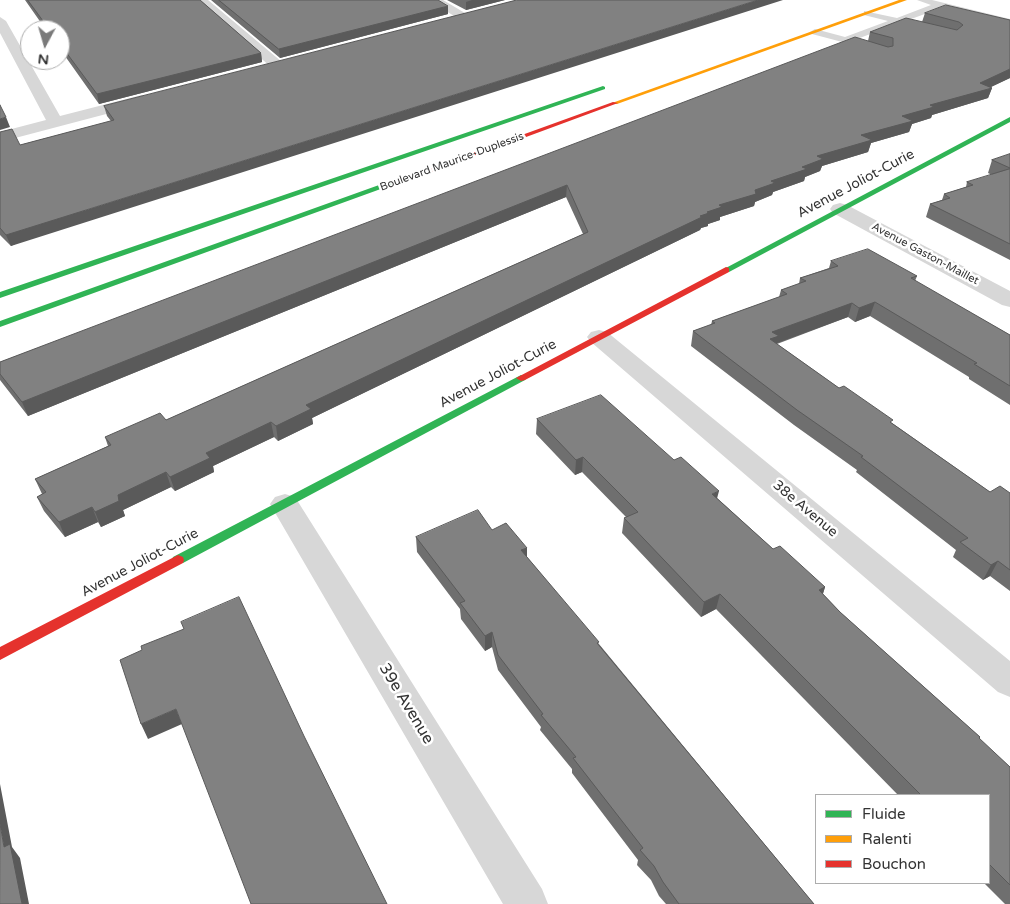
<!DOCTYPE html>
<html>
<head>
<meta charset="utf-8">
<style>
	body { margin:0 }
	#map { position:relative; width:1010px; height:904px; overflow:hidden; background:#fff; font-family:"Varela Round",sans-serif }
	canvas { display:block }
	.legend { position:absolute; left:815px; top:794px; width:175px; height:90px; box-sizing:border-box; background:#fff; border:1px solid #adadad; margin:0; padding:6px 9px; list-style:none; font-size:15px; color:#333 }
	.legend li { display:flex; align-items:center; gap:10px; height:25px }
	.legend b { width:25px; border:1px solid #adadad }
	.north { position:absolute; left:20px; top:20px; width:50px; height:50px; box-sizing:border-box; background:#fff; border:1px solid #adadad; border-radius:50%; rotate:186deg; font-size:14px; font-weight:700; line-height:20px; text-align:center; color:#333 }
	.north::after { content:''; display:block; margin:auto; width:18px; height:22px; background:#7a7a7a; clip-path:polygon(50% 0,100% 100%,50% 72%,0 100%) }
</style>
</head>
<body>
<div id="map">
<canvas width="1010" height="904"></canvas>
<ul class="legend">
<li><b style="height:6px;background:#30b455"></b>Fluide</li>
<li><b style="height:6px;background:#ff9f0a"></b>Ralenti</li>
<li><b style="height:6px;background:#e5322d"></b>Bouchon</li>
</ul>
<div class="north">N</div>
</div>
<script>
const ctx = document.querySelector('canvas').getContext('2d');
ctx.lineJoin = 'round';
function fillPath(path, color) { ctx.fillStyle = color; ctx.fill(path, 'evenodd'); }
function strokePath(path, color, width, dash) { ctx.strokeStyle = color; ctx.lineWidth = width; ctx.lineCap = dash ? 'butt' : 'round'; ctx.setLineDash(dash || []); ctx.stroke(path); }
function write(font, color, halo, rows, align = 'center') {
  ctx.font = font + ' "Varela Round",sans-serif'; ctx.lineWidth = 5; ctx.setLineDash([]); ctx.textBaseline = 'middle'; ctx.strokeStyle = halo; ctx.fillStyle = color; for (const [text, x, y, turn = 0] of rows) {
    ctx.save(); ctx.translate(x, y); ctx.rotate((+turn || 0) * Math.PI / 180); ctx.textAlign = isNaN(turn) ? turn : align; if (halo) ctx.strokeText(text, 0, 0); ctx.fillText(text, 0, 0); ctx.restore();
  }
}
const lane = new Path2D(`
	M 917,0 L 932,0 L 1010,19 L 1010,25 L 941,8 L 846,43 L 812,34 L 810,32 L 815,29 L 845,37 L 888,21 L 864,15 L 864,11 L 897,18 L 931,5 Z`);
const street = new Path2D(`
	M 195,0 L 208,0 L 282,62 L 284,65 L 282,68 L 272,68 Z
	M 428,0 L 443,0 L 470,16 L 464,20 L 459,19 Z
	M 0,17 L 6,21 L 60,116 L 142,95 L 148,97 L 150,100 L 148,103 L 0,142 L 0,132 L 46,120 L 0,33 Z
	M 840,203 L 847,205 L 1010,291 L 1010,307 L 1002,305 L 833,213 L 830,209 L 833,205 Z
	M 599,330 L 607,332 L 1010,661 L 1010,697 L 998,692 L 591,342 L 587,337 L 591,332 Z
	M 285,494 L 295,497 L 542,889 L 548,904 L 503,904 L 270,504 L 275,497 Z`);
const fast = new Path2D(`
	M 603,86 L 605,87 L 605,89 L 0,298 L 0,292 Z
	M 1010,117 L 1010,122 L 729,272 L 723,272 L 722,270 Z
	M 393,180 L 400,182 L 0,327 L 0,321 Z
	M 521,375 L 525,376 L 526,378 L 525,380 L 183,563 L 173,563 L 172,560 L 173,557 Z`);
const slow = new Path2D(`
	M 899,0 L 907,0 L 617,104 L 612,103 Z`);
const jam = new Path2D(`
	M 613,102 L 618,103 L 399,184 L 392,182 Z
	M 726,267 L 729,268 L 729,272 L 525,380 L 521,381 L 516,378 Z
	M 178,555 L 183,557 L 184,560 L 183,563 L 0,660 L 0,647 Z`);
const wall = new Path2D(`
	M 25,0 L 200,0 L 261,53 L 262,62 L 99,104 L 60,49 L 60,30 L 46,30 Z
	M 211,0 L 438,0 L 448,14 L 280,58 Z
	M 447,0 L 505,0 L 466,10 Z
	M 517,0 L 11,246 L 0,235 L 0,132 L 20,145 L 111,121 L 107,116 L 104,106 Z
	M 925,13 L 1010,20 L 1010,78 L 990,87 L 992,88 L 988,98 L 932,115 L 931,118 L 912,124 L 909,132 L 871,143 L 868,152 L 822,166 L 820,171 L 805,177 L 804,181 L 773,192 L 772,195 L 755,202 L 754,206 L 720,217 L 720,220 L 708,224 L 708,226 L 701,228 L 700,230 L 312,418 L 313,424 L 278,441 L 274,437 L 213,466 L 214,472 L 175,491 L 171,487 L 123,510 L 125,516 L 101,527 L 98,522 L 65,537 L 44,511 L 37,497 L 42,494 L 35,479 L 108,446 L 105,437 L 166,420 L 583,234 L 566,197 L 28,416 L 0,380 L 0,362 L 868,41 L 870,32 L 922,22 Z
	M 1010,154 L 1010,260 L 926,217 L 930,204 L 942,200 L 944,194 L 966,187 L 967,182 L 992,175 L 988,173 L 992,160 Z
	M 831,261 L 917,276 L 915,281 L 1010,335 L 1010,405 L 969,379 L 969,377 L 870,316 L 855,322 L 848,317 L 777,344 L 839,388 L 892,423 L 990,492 L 1010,493 L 1010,591 L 990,576 L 983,580 L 953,557 L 956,550 L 856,472 L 857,470 L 794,425 L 691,346 L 693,331 L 711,325 L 712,321 L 779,297 L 781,290 L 799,284 L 800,278 L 829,268 Z
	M 537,419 L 717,498 L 773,549 L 825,587 L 823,594 L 840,612 L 980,737 L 979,739 L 1010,767 L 1010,904 L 1005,904 L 984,883 L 989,883 L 989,795 L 898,795 L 716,609 L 701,617 L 622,533 L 624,518 L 626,517 L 582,472 L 575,475 L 536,434 Z
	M 492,530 L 527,548 L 527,557 L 814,904 L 666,904 L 659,896 L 651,880 L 637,865 L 638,860 L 572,773 L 572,769 L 540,730 L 541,727 L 498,670 L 492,647 L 485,651 L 461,619 L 460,609 L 417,552 L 416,537 Z`);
const shadedWall = new Path2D(`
	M 472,0 L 505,0 L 466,10 L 466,2 Z
	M 758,0 L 783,0 L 11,246 L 6,235 Z
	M 448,6 L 448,14 L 280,58 L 279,49 Z
	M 261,53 L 262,62 L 99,104 L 97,94 Z
	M 1010,69 L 1010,78 L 985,90 L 992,88 L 988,98 L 932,115 L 931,118 L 912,124 L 909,132 L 871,143 L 868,152 L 822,166 L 820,171 L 805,177 L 804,181 L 773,192 L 772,195 L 755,202 L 754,206 L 720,217 L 720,220 L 708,224 L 708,226 L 701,228 L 700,230 L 312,418 L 313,424 L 278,441 L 276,426 L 306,405 L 700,216 L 719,205 L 755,190 L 771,181 L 802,167 L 817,156 L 861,135 L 902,116 L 930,105 Z
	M 6,117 L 10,127 L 0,130 L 0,119 Z
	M 567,185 L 566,197 L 28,416 L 22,402 Z
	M 875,302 L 870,316 L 855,322 L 859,308 Z
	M 852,303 L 848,317 L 777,343 L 775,351 L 767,353 L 772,332 Z
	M 271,422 L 274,437 L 213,466 L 214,472 L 175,491 L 170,477 L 206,453 Z
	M 583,457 L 582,472 L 575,475 L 576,460 Z
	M 166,472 L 171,487 L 123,510 L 125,516 L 101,527 L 95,512 L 118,495 Z
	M 719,491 L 715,506 L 712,494 Z
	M 92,507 L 98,522 L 65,537 L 59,522 Z
	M 527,548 L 527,563 L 521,550 Z
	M 998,561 L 990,576 L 983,580 L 991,565 Z
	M 825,587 L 820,602 L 819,590 Z
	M 720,594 L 716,609 L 701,617 L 704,602 Z
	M 492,632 L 492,647 L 485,651 L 485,636 Z
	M 176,709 L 182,724 L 148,739 L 141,724 Z
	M 0,784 L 12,847 L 20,858 L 29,904 L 22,904 L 4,847 L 0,824 Z`);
const building = new Path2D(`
	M 28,0 L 200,0 L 261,53 L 97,94 L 60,44 L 60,30 L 50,30 Z
	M 219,0 L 438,0 L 448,6 L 279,49 Z
	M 517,0 L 758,0 L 6,235 L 0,228 L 0,132 L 12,129 L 20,145 L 114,120 L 104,106 Z
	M 946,5 L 1010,20 L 1010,69 L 980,83 L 992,88 L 930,105 L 934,107 L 902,116 L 913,121 L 861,135 L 872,140 L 817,156 L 823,159 L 802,167 L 807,169 L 771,181 L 775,183 L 755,190 L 756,194 L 719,205 L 722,207 L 707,212 L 709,213 L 700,216 L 702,217 L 306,405 L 311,409 L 276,426 L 271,422 L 206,453 L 210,458 L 170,477 L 166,472 L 118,495 L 119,501 L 95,512 L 92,507 L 59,522 L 37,497 L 46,492 L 35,479 L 111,445 L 105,437 L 160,413 L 166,420 L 588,232 L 567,185 L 22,402 L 0,374 L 0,362 L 855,37 L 888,47 L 893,46 L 893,38 L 870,32 L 906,18 L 957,30 L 963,25 L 959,22 L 925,13 Z
	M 0,105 L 6,117 L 0,119 Z
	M 1010,154 L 1010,168 L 992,160 Z
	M 1010,169 L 1010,244 L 930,204 L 950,198 L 944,194 L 973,185 L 967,182 Z
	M 868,249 L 917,276 L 911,278 L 1010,335 L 1010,386 L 974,364 L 977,363 L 875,302 L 859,308 L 852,303 L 772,332 L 779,336 L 770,339 L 839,388 L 844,386 L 893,420 L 890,422 L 990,492 L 1000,486 L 1010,493 L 1010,570 L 998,561 L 991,565 L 960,542 L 968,538 L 861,457 L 863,456 L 797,410 L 693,331 L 715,323 L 712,321 L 787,294 L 781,290 L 806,281 L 800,278 L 838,266 L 831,261 Z
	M 601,395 L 674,460 L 681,457 L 719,491 L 712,494 L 773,549 L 780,546 L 825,587 L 819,590 L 840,612 L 980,737 L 979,738 L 1010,767 L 1010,885 L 989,864 L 989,795 L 921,795 L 720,594 L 704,602 L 624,518 L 638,512 L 583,457 L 576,460 L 537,419 Z
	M 478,510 L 492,530 L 506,523 L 527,548 L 521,550 L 599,642 L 597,643 L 814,904 L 679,904 L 663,882 L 654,866 L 640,850 L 643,848 L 573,758 L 576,757 L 541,715 L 543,714 L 498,655 L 492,632 L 485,636 L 460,603 L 465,601 L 416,537 Z
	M 239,597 L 304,736 L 387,904 L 251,904 L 176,709 L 141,724 L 120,660 L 142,650 L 141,646 L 184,629 L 181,622 Z
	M 0,824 L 4,847 L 10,844 L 22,904 L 0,904 Z`);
const farStreetnames = [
	["Boulevard Maurice-Duplessis",452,162,-20],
	["Avenue Gaston-Maillet",925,254,28]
];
const streetNames = [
	["Avenue Joliot-Curie",856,184,-28],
	["Avenue Joliot-Curie",498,374,-28],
	["38e Avenue",805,509,40],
	["Avenue Joliot-Curie",140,563,-28]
];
const nearStreetnames = [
	["39e Avenue",406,704,59]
];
fillPath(lane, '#d7d7d7');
fillPath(street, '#d7d7d7');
fillPath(fast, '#30b455');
fillPath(slow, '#ff9f0a');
fillPath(jam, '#e5322d');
fillPath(wall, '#6f6f6f');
fillPath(shadedWall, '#5a5a5a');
fillPath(building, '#818181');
strokePath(building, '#5a5a5a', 1);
write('11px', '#333', '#fff', farStreetnames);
write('14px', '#333', '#fff', streetNames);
write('16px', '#333', '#fff', nearStreetnames);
</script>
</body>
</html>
